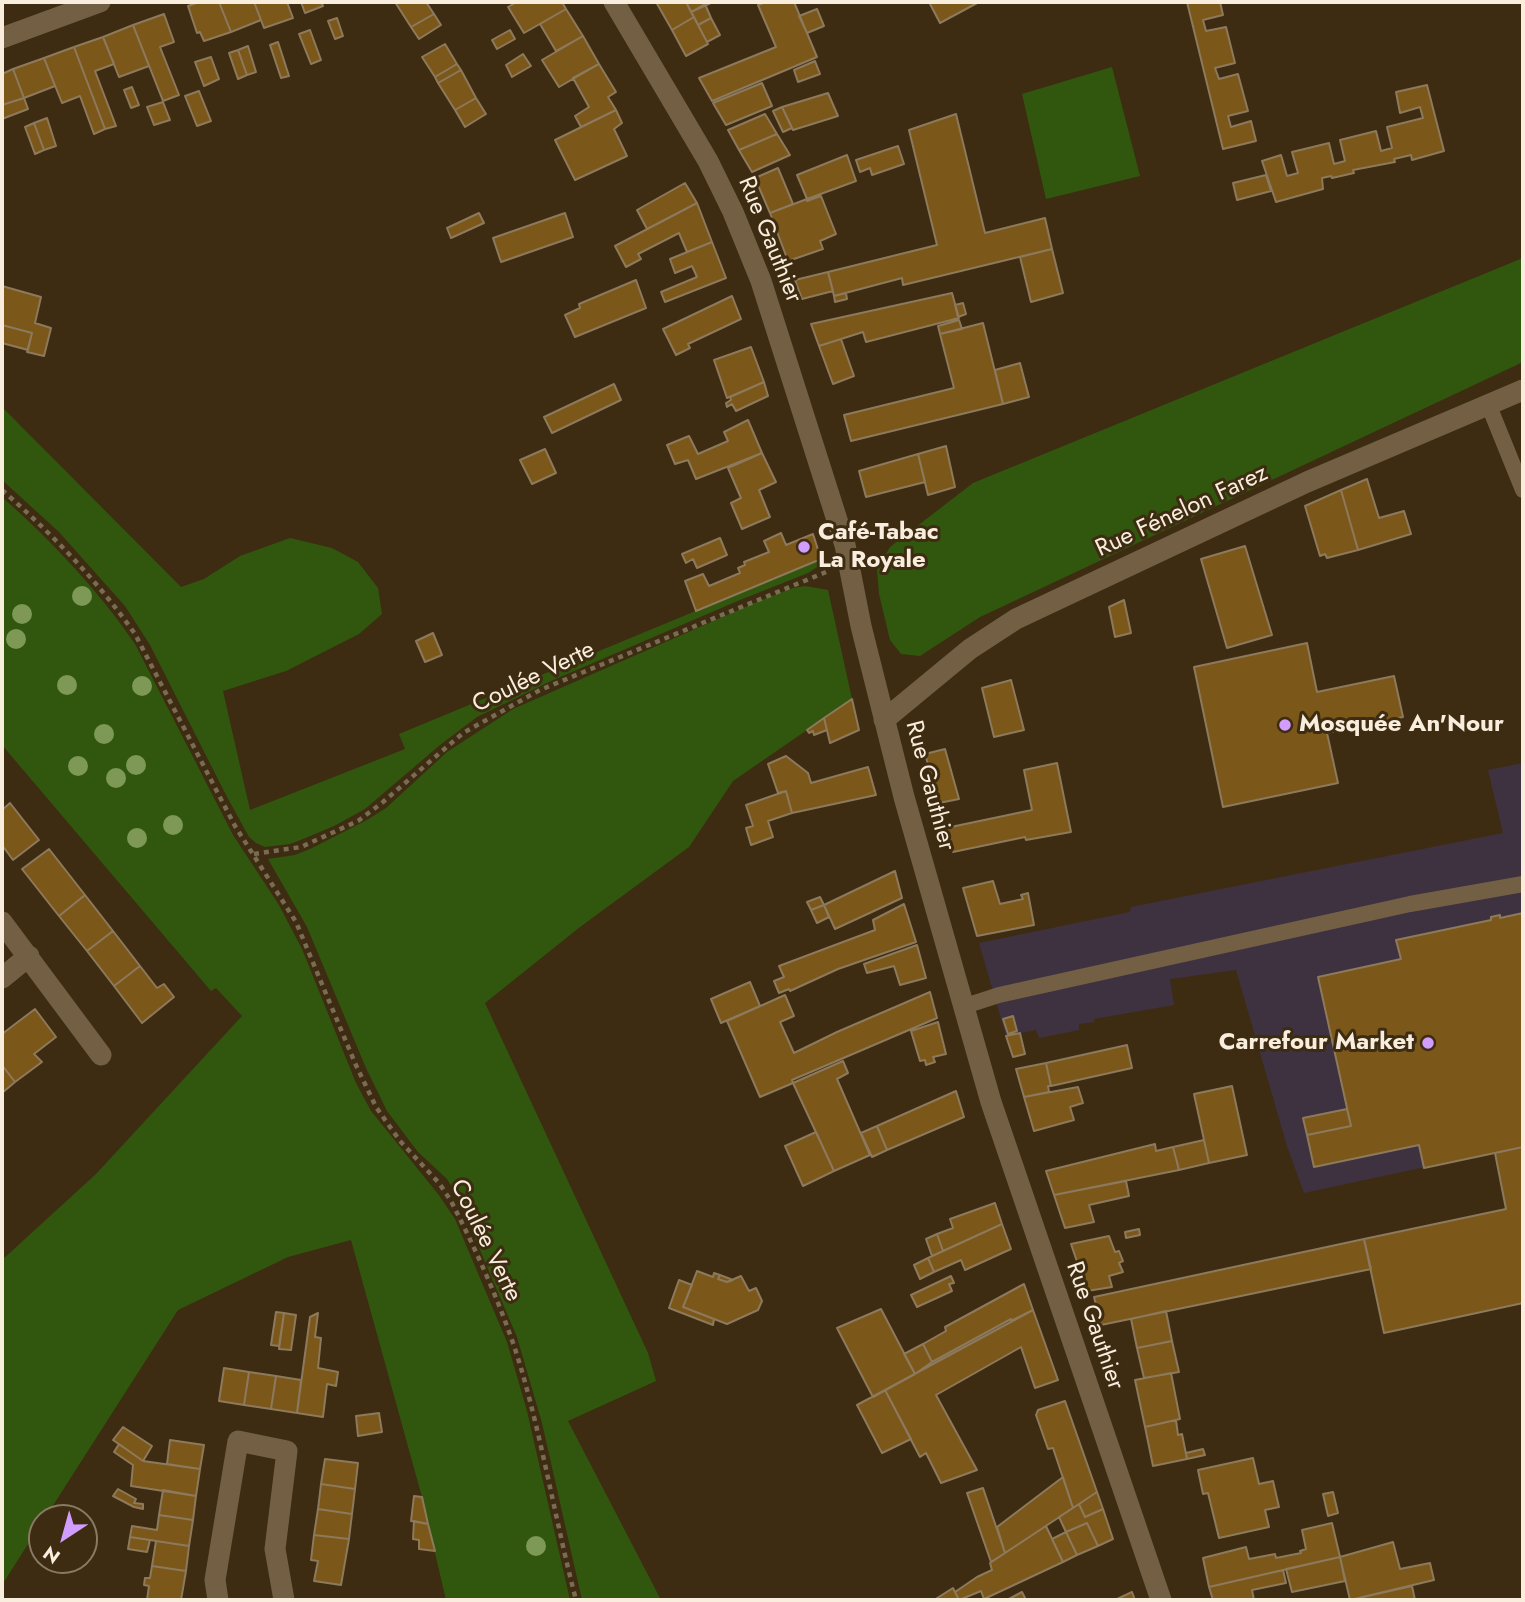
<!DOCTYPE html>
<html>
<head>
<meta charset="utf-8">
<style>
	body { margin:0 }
	#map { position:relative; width:1525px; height:1602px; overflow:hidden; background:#3d2c11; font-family:Jost,sans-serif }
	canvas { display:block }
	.frame { position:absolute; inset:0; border:4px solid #f9eede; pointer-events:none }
	.north { position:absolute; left:28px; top:1504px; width:70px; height:70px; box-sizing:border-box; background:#3d2c11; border:2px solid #887a63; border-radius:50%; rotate:216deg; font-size:19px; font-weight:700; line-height:28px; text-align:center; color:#f9eede }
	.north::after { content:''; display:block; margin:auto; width:24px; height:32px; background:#d19dfe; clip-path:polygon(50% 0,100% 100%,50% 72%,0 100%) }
</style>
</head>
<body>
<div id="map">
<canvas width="1525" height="1602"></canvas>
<div class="frame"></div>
<div class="north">N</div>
</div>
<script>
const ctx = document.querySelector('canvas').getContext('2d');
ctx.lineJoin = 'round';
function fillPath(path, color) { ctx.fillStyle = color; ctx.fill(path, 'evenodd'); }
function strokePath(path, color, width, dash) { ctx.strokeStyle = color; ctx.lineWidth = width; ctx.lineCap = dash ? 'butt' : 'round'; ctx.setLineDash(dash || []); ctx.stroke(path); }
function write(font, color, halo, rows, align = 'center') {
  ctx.font = font + ' Jost,sans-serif'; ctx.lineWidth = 6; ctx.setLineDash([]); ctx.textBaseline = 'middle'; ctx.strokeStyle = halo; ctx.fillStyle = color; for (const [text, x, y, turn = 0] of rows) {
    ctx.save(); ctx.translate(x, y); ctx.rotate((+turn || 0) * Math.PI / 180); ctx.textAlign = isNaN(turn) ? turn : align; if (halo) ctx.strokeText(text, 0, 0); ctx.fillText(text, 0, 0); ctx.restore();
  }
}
const commercial = new Path2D(`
	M 1523,763 L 1523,1146 L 1304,1193 L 1287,1146 L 1236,970 L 1170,979 L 1174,1005 L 1094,1019 L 1094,1022 L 1079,1024 L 1079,1030 L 1039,1038 L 1036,1030 L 1006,1036 L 979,943 L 1130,912 L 1131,907 L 1503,833 L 1488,770 Z`);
const green = new Path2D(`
	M 1112,67 L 1140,176 L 1046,199 L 1022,94 Z
	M 1523,258 L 1523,362 L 980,617 L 920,656 L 901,654 L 890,640 L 879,594 L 877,569 L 890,547 L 973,483 Z
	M 2,407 L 181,587 L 204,579 L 240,556 L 290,538 L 332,548 L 358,562 L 378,588 L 382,614 L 359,634 L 286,671 L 223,691 L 250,810 L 405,749 L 399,734 L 821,559 L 822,564 L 808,573 L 740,600 L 551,681 L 477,717 L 440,745 L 365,809 L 334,826 L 303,839 L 290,844 L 265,847 L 256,843 L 249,837 L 226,795 L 150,645 L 125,606 L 59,532 L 2,480 Z
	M 2,497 C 51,540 98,590 135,644 L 233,835 L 279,905 L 302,949 L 356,1083 L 371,1111 L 438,1194 L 455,1219 L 507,1342 L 527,1411 L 570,1600 L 446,1600 L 422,1497 L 351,1240 L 288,1257 L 178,1310 L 45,1518 L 42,1518 L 42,1522 L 2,1585 L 2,1260 L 96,1174 L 242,1016 L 216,988 L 211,991 L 2,745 Z
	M 805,586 L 828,590 L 852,699 L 733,781 L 689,847 L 580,927 L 485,1003 L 648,1353 L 656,1381 L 568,1421 L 661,1600 L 582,1600 L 542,1423 L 517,1337 L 457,1196 L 447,1179 L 418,1152 L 387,1111 L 366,1068 L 307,927 L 268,859 L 295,855 L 310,849 L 367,820 L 386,808 L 447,752 L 513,709 L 759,601 L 793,588 Z`);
const building = new Path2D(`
	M 199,2 L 219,2 L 231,32 L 204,41 L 200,32 L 197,33 L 188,6 Z
	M 219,2 L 254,2 L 261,20 L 231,32 Z
	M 254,2 L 287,2 L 293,18 L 264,28 Z
	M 301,2 L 321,2 L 323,6 L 305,13 Z
	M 395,2 L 426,2 L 434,14 L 411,27 Z
	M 517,2 L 562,2 L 566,9 L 524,33 L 508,7 Z
	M 656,2 L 686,2 L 694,17 L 672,30 Z
	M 686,2 L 713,2 L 691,12 Z
	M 766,2 L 794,2 L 817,57 L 712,101 L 699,78 L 776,47 L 758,5 Z
	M 929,2 L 979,2 L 940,23 Z
	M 1187,2 L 1220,2 L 1223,15 L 1203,20 L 1206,31 L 1226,27 L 1235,63 L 1215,68 L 1219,79 L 1238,74 L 1248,111 L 1228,116 L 1231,127 L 1251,121 L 1256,141 L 1223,149 Z
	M 705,4 L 711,18 L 698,25 L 691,12 Z
	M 566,9 L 583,36 L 556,51 L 540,24 Z
	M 817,9 L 824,26 L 807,33 L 799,16 Z
	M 164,14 L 174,42 L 160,47 L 179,95 L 163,101 L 133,25 Z
	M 434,14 L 441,25 L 419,39 L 411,27 Z
	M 694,17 L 708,44 L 686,56 L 672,30 Z
	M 337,18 L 343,36 L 335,39 L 328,21 Z
	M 711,18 L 720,35 L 707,42 L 698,25 Z
	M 133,25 L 149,66 L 119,77 L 103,37 Z
	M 310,30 L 321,60 L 311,64 L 299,34 Z
	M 510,30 L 515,39 L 497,49 L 492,40 Z
	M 583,36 L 599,64 L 559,87 L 542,60 Z
	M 103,37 L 114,64 L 95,71 L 116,126 L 105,129 L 74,47 Z
	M 278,42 L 289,76 L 281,78 L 270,45 Z
	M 445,44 L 457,64 L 435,77 L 422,57 Z
	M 248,46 L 256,72 L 247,75 L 238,50 Z
	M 74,47 L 105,129 L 94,134 L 80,96 L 62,103 L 44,58 Z
	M 238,50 L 247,75 L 238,79 L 229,53 Z
	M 523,54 L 531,66 L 512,77 L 506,65 Z
	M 211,57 L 219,79 L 204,86 L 195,62 Z
	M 44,58 L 55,86 L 24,98 L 13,69 Z
	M 815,61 L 820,74 L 798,82 L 794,70 Z
	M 457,64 L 461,70 L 438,83 L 435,77 Z
	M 599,64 L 616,92 L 608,97 L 616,110 L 581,127 L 575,116 L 589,107 L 573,78 Z
	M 13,69 L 24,98 L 2,105 L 2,74 Z
	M 461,70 L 476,98 L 455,110 L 438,83 Z
	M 762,83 L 772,106 L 726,125 L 713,103 Z
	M 1427,85 L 1444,151 L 1412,160 L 1411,155 L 1394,159 L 1395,162 L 1353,170 L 1354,173 L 1332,178 L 1331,176 L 1322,178 L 1323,189 L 1276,202 L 1262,161 L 1281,155 L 1287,176 L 1298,173 L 1292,152 L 1329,143 L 1334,164 L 1345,161 L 1340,140 L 1376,131 L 1381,151 L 1392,148 L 1387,127 L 1423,118 L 1420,107 L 1400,113 L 1396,92 Z
	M 132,87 L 139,105 L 131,108 L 124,90 Z
	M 199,91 L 211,121 L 197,126 L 185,96 Z
	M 828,93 L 838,116 L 793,130 L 782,107 Z
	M 24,98 L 28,109 L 2,119 L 2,105 Z
	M 476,98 L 486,114 L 465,127 L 455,110 Z
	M 163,102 L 170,120 L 154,125 L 147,107 Z
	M 782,107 L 792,128 L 783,132 L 773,111 Z
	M 616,110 L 622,123 L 614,129 L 627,156 L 575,180 L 555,140 Z
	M 765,114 L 777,134 L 739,150 L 728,130 Z
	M 956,114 L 985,233 L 1045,218 L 1052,249 L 903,285 L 902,278 L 834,296 L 828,272 L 937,245 L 909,130 Z
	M 47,118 L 56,146 L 44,150 L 34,123 Z
	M 34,123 L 44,150 L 35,154 L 25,127 Z
	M 777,134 L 790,155 L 752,172 L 739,150 Z
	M 898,146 L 904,164 L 872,175 L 870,168 L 860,172 L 856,160 Z
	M 847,155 L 856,181 L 807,199 L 797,175 Z
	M 778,168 L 793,204 L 770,213 L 755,178 Z
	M 1266,175 L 1271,191 L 1237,200 L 1233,183 Z
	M 685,183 L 697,203 L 647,229 L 637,210 Z
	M 821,196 L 836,234 L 820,241 L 823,249 L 788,261 L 770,213 L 807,199 L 807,201 Z
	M 697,203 L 712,242 L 687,252 L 679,233 L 638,254 L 641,259 L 626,267 L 615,246 Z
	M 479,213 L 484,223 L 451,238 L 447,228 Z
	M 565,213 L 573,237 L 501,262 L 493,238 Z
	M 712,242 L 726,278 L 665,302 L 661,292 L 697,277 L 692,266 L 675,273 L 670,259 Z
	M 1052,249 L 1063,293 L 1031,302 L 1020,257 Z
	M 828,272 L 833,291 L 802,299 L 795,280 Z
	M 636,280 L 646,308 L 575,337 L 565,315 L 580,308 L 579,304 Z
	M 2,286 L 41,297 L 35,323 L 51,328 L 44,356 L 27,352 L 32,333 L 2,325 Z
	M 846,293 L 847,299 L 835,302 L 834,296 Z
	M 952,293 L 959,318 L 866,342 L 863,332 L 819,346 L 811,324 Z
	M 732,296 L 741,319 L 688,344 L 690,348 L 676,355 L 663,329 Z
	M 963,303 L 966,314 L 958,317 L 955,305 Z
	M 959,320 L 962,329 L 940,334 L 938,326 Z
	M 983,323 L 1003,404 L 851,441 L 844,415 L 954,388 L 940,334 Z
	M 2,325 L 32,333 L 28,350 L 2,343 Z
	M 841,339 L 854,376 L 833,384 L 819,346 Z
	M 751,347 L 764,382 L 727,398 L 714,360 Z
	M 1020,363 L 1029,397 L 1003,404 L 995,370 Z
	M 764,382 L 768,396 L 736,411 L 732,404 L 727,407 L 726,403 L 731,400 L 730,397 Z
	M 614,384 L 621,400 L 552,433 L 544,417 Z
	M 748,420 L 762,453 L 696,479 L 688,460 L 675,464 L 667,445 L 689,436 L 698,454 L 728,441 L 724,432 Z
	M 946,446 L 955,487 L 928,495 L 918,454 Z
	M 545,449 L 556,473 L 532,484 L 520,460 Z
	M 762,453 L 776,482 L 759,490 L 770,517 L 742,529 L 731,503 L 741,498 L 728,468 Z
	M 918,454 L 925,482 L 866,497 L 859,471 Z
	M 1367,479 L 1379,518 L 1404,511 L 1411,534 L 1358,550 L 1341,490 Z
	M 1341,490 L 1358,550 L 1327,558 L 1325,554 L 1320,556 L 1305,506 Z
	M 781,533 L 786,545 L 813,534 L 821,559 L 696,611 L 685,581 L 703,574 L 709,586 L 740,573 L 738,568 L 745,565 L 744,562 L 769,552 L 764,541 Z
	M 720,538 L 727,555 L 697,568 L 693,559 L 686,563 L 682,554 Z
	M 1245,546 L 1272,635 L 1227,648 L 1201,559 Z
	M 1124,600 L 1131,633 L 1115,637 L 1109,607 Z
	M 433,633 L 442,655 L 425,662 L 416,641 Z
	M 1307,643 L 1317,692 L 1394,676 L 1403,717 L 1327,733 L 1338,783 L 1223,807 L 1194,667 Z
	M 1011,680 L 1024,730 L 994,737 L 982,688 Z
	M 852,699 L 859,730 L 830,743 L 824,718 Z
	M 824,718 L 827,730 L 814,735 L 813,731 L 809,733 L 807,730 Z
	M 945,749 L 959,799 L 939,803 L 925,754 Z
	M 786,756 L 808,773 L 811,783 L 868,767 L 876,795 L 792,813 L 786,791 L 778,793 L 768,764 Z
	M 1057,763 L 1071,832 L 1026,840 L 1025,837 L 953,852 L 946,828 L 1032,810 L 1024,770 Z
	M 786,791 L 792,813 L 768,821 L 773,837 L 751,845 L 746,828 L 753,826 L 746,805 Z
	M 10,803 L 39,840 L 13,860 L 2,845 L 2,810 Z
	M 49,849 L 85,895 L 59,916 L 22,869 Z
	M 895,871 L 902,898 L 835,929 L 824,905 Z
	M 993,881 L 1000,904 L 1023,899 L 1021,895 L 1028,893 L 1034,925 L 977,936 L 963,888 Z
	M 85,895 L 113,931 L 87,951 L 59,916 Z
	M 820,897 L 824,905 L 811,910 L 807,902 Z
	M 904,904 L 916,942 L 838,969 L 790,991 L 789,989 L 779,993 L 774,981 L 784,977 L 779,966 L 875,930 L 873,920 Z
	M 824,905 L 829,917 L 817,923 L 811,910 Z
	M 1523,913 L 1523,1147 L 1424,1168 L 1419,1145 L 1314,1167 L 1307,1135 L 1351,1126 L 1318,977 L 1401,959 L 1396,940 L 1491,920 L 1491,917 L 1500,915 L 1500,918 Z
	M 113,931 L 140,966 L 114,986 L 87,951 Z
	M 917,945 L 926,978 L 900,985 L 894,966 L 867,973 L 864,964 Z
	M 140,966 L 157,988 L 164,984 L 174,997 L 142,1023 L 114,986 Z
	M 750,982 L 760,1006 L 721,1023 L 711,999 Z
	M 930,992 L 937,1018 L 792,1080 L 793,1083 L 760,1097 L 727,1021 L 785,995 L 794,1016 L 780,1022 L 794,1053 L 837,1032 Z
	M 35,1009 L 56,1037 L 34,1054 L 42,1062 L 15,1082 L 2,1065 L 2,1034 Z
	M 1013,1016 L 1017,1031 L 1008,1034 L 1003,1019 Z
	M 938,1022 L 946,1054 L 933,1057 L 935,1062 L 926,1065 L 925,1060 L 920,1061 L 911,1031 Z
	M 1020,1033 L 1025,1054 L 1013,1057 L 1006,1036 Z
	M 1127,1045 L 1132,1068 L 1051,1086 L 1046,1063 Z
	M 843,1061 L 848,1073 L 837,1079 L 870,1155 L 834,1171 L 793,1083 Z
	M 1046,1063 L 1051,1086 L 1048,1086 L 1049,1092 L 1024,1097 L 1016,1069 Z
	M 2,1065 L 15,1082 L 2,1093 Z
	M 1232,1086 L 1247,1155 L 1209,1163 L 1194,1094 Z
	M 1078,1087 L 1083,1103 L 1070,1107 L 1074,1120 L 1034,1131 L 1024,1097 Z
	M 956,1091 L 964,1117 L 887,1150 L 877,1126 Z
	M 1347,1109 L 1351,1126 L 1307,1135 L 1303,1118 Z
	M 877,1126 L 887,1150 L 872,1157 L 861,1133 Z
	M 816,1132 L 834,1171 L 803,1186 L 785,1146 Z
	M 1204,1140 L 1209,1163 L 1179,1170 L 1173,1147 Z
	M 1155,1144 L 1156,1151 L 1173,1147 L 1179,1170 L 1054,1195 L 1046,1171 Z
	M 1523,1147 L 1523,1303 L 1384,1333 L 1364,1239 L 1506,1209 L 1495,1153 Z
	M 1126,1181 L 1129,1196 L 1089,1205 L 1094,1222 L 1065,1228 L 1054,1195 Z
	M 995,1203 L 1002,1224 L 943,1251 L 937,1234 L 953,1228 L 950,1219 Z
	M 1002,1224 L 1011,1249 L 965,1270 L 961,1260 L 934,1272 L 928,1258 Z
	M 1139,1229 L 1140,1235 L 1126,1238 L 1125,1232 Z
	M 937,1234 L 943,1251 L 932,1256 L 926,1239 Z
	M 1109,1236 L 1115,1252 L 1119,1251 L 1123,1261 L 1119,1263 L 1123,1272 L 1109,1276 L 1112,1287 L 1087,1291 L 1071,1244 Z
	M 1364,1239 L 1371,1269 L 1101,1325 L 1094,1297 Z
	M 928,1258 L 934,1272 L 920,1279 L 914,1265 Z
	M 697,1271 L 713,1277 L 714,1273 L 720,1275 L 718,1279 L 727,1282 L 741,1276 L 749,1291 L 756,1288 L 762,1301 L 758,1310 L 727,1324 L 683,1307 Z
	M 720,1275 L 733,1280 L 727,1282 L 718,1279 Z
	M 951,1276 L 954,1283 L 949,1284 L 952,1291 L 917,1307 L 911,1295 Z
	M 679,1280 L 692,1285 L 683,1307 L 714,1319 L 713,1325 L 669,1308 Z
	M 1024,1284 L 1033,1310 L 1011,1321 L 1011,1319 L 932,1362 L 923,1344 L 946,1331 L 945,1327 Z
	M 881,1309 L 915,1374 L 873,1397 L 837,1328 Z
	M 1033,1310 L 1058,1380 L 1035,1388 L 1021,1347 L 936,1395 L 977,1470 L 941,1483 L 926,1453 L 920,1457 L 885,1390 Z
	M 1166,1311 L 1172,1341 L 1137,1348 L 1131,1319 Z
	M 276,1312 L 284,1313 L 279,1346 L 271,1345 Z
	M 284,1313 L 296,1315 L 291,1350 L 279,1349 Z
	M 318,1313 L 315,1337 L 321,1338 L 318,1368 L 338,1372 L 336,1386 L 327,1384 L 323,1417 L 297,1413 L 310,1317 Z
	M 1172,1341 L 1179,1372 L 1144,1378 L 1137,1348 Z
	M 923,1344 L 932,1362 L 915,1374 L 904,1354 Z
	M 224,1368 L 249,1372 L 244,1405 L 219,1401 Z
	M 249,1372 L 276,1376 L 271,1409 L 244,1405 Z
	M 1171,1373 L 1180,1419 L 1145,1427 L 1135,1380 Z
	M 276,1376 L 301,1380 L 297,1413 L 271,1409 Z
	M 885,1390 L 911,1439 L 882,1453 L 857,1405 Z
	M 1065,1401 L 1097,1492 L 1073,1508 L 1053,1448 L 1048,1449 L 1036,1415 L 1038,1410 Z
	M 379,1413 L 382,1432 L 358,1436 L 356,1416 Z
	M 1176,1420 L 1178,1435 L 1182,1434 L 1187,1459 L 1153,1466 L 1145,1427 Z
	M 123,1427 L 152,1446 L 143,1461 L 113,1440 Z
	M 170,1440 L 204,1445 L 200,1469 L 167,1464 Z
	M 119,1444 L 143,1461 L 200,1469 L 196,1496 L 131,1486 L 133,1465 L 114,1452 Z
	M 1203,1449 L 1205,1455 L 1187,1459 L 1186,1453 Z
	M 1253,1458 L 1259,1484 L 1273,1481 L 1279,1507 L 1265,1510 L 1269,1527 L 1219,1538 L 1208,1493 L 1203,1494 L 1198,1470 Z
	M 325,1459 L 358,1463 L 355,1489 L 321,1484 Z
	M 1063,1477 L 1073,1508 L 1005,1553 L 997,1527 Z
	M 321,1484 L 355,1489 L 352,1514 L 318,1509 Z
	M 983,1488 L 1005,1553 L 991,1562 L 967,1493 Z
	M 118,1489 L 136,1499 L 134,1503 L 143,1504 L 143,1509 L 134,1507 L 113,1496 Z
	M 163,1490 L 196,1496 L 193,1520 L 159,1515 Z
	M 1097,1492 L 1103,1509 L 1085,1517 L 1079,1504 Z
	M 1333,1492 L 1338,1513 L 1328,1516 L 1323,1494 Z
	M 414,1496 L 422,1497 L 428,1524 L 411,1521 Z
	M 1079,1504 L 1085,1517 L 1103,1509 L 1113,1539 L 1098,1546 L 1087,1523 L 1066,1532 L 1059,1517 Z
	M 318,1509 L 352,1514 L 349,1539 L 314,1535 Z
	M 159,1515 L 193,1520 L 189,1546 L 130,1537 L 132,1526 L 157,1530 Z
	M 414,1521 L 428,1524 L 435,1551 L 419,1549 L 419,1540 L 413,1539 Z
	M 1087,1523 L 1098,1546 L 1077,1555 L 1066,1532 Z
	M 1332,1523 L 1340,1557 L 1209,1587 L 1203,1558 L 1246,1547 L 1249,1559 L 1275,1554 L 1276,1558 L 1301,1553 L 1300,1551 L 1306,1549 L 1302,1530 Z
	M 1046,1526 L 1063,1562 L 984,1599 L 981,1591 L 959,1600 L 955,1592 L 977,1577 L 992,1570 L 990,1563 Z
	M 1066,1532 L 1077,1555 L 1063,1562 L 1052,1539 Z
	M 314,1535 L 349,1539 L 341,1585 L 314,1581 L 318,1561 L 311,1560 Z
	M 130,1537 L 150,1540 L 147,1552 L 128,1549 Z
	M 156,1541 L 189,1546 L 186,1571 L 152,1566 Z
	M 1393,1542 L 1400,1569 L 1430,1563 L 1434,1580 L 1350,1600 L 1340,1557 Z
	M 1340,1557 L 1345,1581 L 1292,1592 L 1286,1569 Z
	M 152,1566 L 186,1571 L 181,1600 L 147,1600 L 149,1586 L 144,1585 L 145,1578 L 150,1578 Z
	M 1283,1570 L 1286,1583 L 1252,1590 L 1254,1600 L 1213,1600 L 1209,1587 Z
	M 1412,1586 L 1415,1600 L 1348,1600 L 1350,1600 Z
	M 953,1588 L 959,1600 L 934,1600 Z
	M 1022,1592 L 1026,1600 L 1007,1600 Z
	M 1132,1592 L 1135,1600 L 1115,1600 Z`);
const path = new Path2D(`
	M 2,490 C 51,533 97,580 135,634 L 235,826 L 296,922 L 355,1063 L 376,1107 L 400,1141 L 439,1183 L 451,1201 C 478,1254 504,1311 521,1368 C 543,1444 556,1523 576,1600
	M 254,854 L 301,847 L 358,821 L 383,802 L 463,733 L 540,690 L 826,572`);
const lane = new Path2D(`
	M 1489,406 L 1523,490
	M 962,1007 L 999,995 L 1410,904 L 1523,884`);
const street = new Path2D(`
	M 614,2 L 708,161 L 733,212 L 761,281 L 845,545 L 861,626 L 904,797 L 991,1102 L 1161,1600
	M 2,38 L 100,2
	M 884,720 L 970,649 L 1016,619 L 1307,482 L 1523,390
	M 2,922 L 101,1055
	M 2,978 L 29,956
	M 218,1600 L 215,1580 L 238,1441 L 287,1451 L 275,1549 L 284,1600`);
const trees = [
	[82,596],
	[22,614],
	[16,639],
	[67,685],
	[142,686],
	[104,734],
	[136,765],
	[78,766],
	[116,778],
	[173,825],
	[137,838],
	[536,1546]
];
const markers = [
	[804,547,7,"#d19dfe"],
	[1285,725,7,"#d19dfe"],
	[1428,1043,7,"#d19dfe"]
];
const streetNames = [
	["Rue Gauthier",769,240,68],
	["Rue Fénelon Farez",1182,512,-25],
	["Coulée Verte",534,678,-26],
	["Rue Gauthier",929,786,75],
	["Coulée Verte",485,1241,64],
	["Rue Gauthier",1094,1326,71]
];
const poiNames = [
	["Café-Tabac",818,533],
	["La Royale",818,561],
	["Mosquée An'Nour",1299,725],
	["Carrefour Market",1414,1043,"right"]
];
fillPath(commercial, '#3f3240');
fillPath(green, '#31570f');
fillPath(building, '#7b5719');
strokePath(building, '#8d795c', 2);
strokePath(path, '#7a6b53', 4.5, [5, 5]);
strokePath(lane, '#736044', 16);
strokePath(street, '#736044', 21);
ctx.fillStyle = '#7e9855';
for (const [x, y] of trees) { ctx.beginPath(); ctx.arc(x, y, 10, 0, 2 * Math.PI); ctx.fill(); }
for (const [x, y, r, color] of markers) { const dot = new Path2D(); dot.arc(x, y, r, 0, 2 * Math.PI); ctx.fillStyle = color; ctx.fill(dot); strokePath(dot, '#3d2c11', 2.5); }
write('24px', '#f9eede', '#3d2c11', streetNames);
write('bold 24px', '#f9eede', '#3d2c11', poiNames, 'left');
</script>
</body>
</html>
